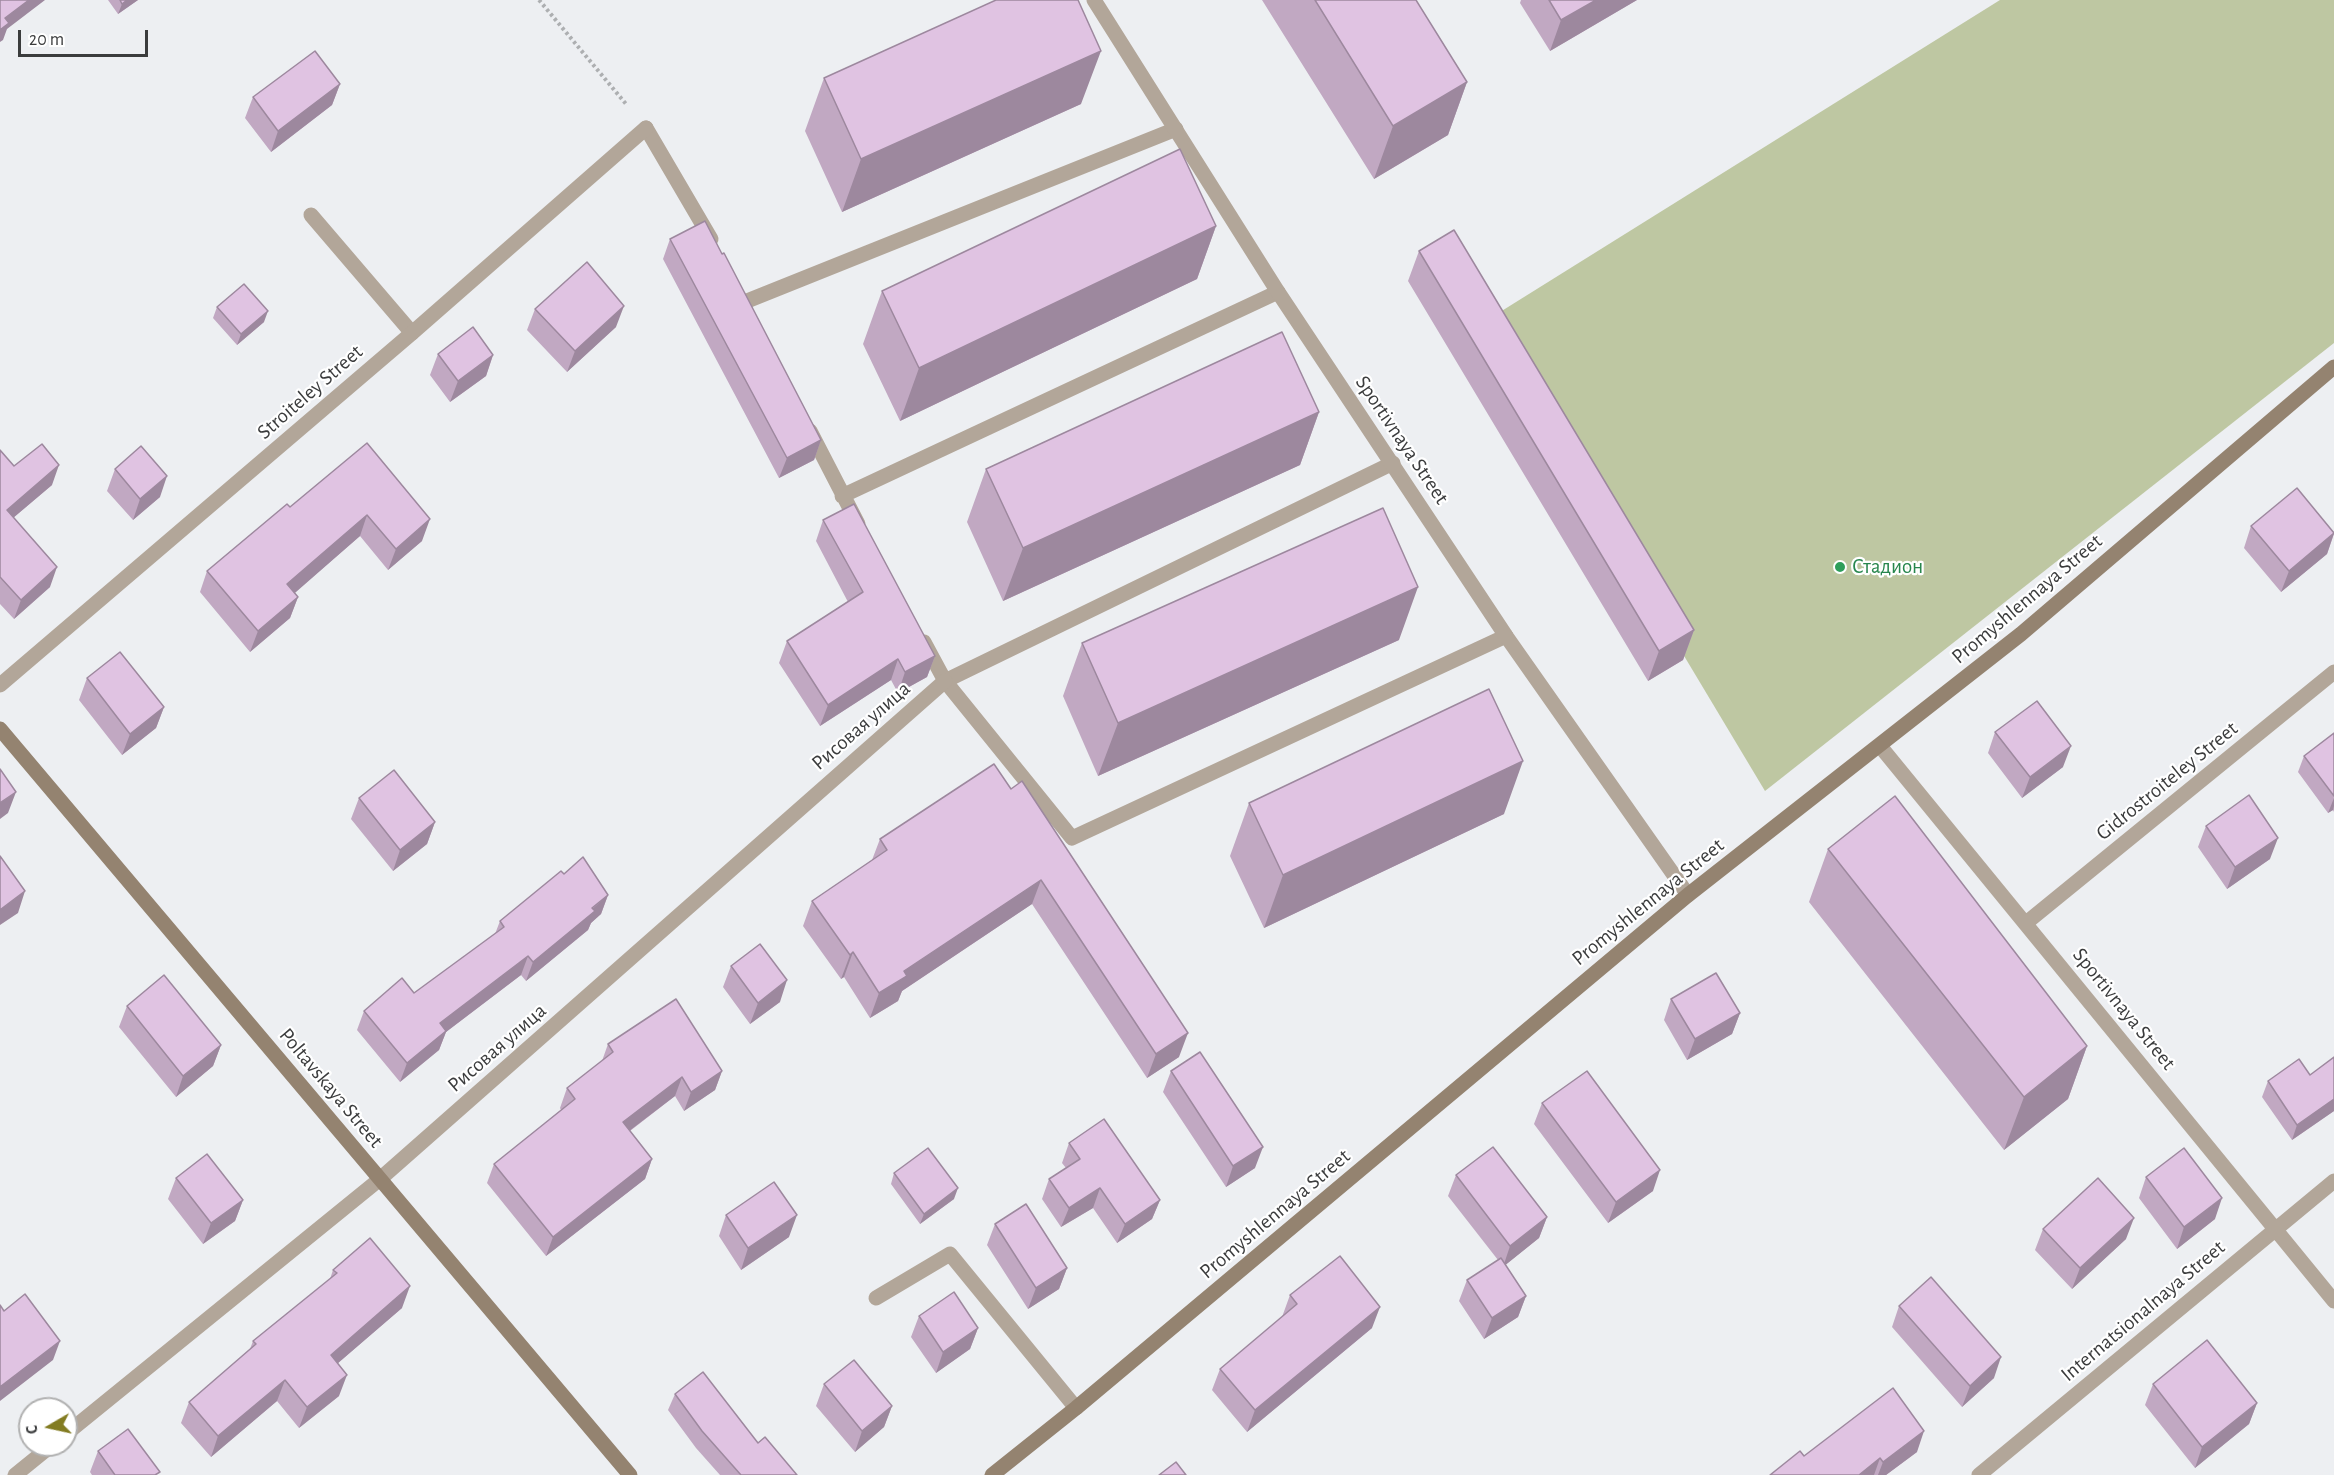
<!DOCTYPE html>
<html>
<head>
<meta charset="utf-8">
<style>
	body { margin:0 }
	#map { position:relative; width:2334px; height:1475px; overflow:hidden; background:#edeff2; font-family:"Alegreya Sans",sans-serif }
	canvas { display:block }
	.north { position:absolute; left:18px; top:1397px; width:60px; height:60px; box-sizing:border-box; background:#fff; border:2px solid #b1b1b1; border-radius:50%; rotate:261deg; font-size:16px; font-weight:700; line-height:24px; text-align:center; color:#3b3c3d }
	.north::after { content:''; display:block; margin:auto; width:21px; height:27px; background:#837c22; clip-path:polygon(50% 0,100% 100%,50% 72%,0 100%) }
	.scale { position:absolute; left:18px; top:30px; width:130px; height:27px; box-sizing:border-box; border:3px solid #3b3c3d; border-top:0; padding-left:8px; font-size:18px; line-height:21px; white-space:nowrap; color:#3b3c3d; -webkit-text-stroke:4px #fff; paint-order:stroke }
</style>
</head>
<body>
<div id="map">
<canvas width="2334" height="1475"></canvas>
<div class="north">С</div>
<div class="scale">20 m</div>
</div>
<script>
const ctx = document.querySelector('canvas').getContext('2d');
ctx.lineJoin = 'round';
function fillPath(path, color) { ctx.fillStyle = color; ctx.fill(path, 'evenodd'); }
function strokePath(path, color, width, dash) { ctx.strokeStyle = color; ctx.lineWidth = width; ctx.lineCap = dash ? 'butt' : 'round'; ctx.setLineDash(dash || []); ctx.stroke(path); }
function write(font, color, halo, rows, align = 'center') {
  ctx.font = font + ' "Alegreya Sans",sans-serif'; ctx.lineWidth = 4.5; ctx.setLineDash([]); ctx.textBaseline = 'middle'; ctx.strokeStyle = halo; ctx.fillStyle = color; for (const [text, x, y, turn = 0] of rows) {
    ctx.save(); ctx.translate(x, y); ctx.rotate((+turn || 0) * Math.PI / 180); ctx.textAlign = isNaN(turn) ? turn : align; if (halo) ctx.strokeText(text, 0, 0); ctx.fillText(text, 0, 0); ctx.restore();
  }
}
const green = new Path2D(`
	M 2000,0 L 2334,0 L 2334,343 L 1765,791 L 1484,322 Z`);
const path = new Path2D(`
	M 539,0 L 626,104`);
const lane = new Path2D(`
	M 646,128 L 711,239
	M 311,215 L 412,333
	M 747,301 L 1176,129
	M 810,431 L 858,524
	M 842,496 L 1278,292
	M 924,642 L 945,681 L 1072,838 L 1506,636
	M 945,681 L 1393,463
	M 876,1298 L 950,1254 L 1076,1408`);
const street = new Path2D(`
	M 1094,0 L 1278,292 L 1506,636 L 1688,895
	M 0,685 L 412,333 L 646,128
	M 1880,746 L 2334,1301
	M 2026,923 L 2334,672
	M 66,1434 L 380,1179 L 945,681
	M 15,1475 L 52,1445
	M 1979,1475 L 2334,1181`);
const secondary = new Path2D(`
	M 0,729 L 630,1475
	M 992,1475 L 1076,1408 L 1688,895 L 2021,634 L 2334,367`);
const wall = new Path2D(`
	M 108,0 L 138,0 L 118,14 Z
	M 1262,0 L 1416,0 L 1467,82 L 1448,135 L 1374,179 Z
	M 1521,0 L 1637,0 L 1550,51 L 1520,3 Z
	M 824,78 L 1081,104 L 842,212 L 805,131 Z
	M 340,84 L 332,105 L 271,152 L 245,118 L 253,97 Z
	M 1216,226 L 1197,279 L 900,421 L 863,344 L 882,291 Z
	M 670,239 L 821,440 L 814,460 L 779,478 L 663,259 Z
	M 1419,251 L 1694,630 L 1683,660 L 1648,681 L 1408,281 Z
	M 217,307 L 264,322 L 237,345 L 213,318 Z
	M 535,309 L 616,327 L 567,372 L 527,330 Z
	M 438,354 L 493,355 L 486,376 L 450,402 L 430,375 Z
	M 1319,412 L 1300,465 L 1003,601 L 967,522 L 986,469 Z
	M 367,443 L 422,541 L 388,570 L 360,536 L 294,593 L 298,597 L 290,618 L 250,652 L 200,592 L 207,571 L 290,507 Z
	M 0,450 L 14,466 L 52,485 L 13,518 L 50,587 L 14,619 L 0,604 Z
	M 115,469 L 160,497 L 133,520 L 107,491 Z
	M 823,520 L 935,656 L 927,677 L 898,693 L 891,680 L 820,726 L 779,663 L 787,641 L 848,602 L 816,541 Z
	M 2251,526 L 2334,532 L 2334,534 L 2327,554 L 2281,592 L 2244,548 Z
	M 1399,640 L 1098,776 L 1063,696 L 1082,643 Z
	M 87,678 L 164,707 L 156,728 L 122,755 L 79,700 Z
	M 1995,732 L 2063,767 L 2022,798 L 1988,753 Z
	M 2334,733 L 2334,812 L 2333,810 L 2328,813 L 2298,772 L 2304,756 Z
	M 994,764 L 1179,1057 L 1147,1078 L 1032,904 L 902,991 L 898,1001 L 870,1018 L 844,977 L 841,979 L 803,926 L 812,901 L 872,860 L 880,839 Z
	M 359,798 L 435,822 L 427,844 L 393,871 L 351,819 Z
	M 1249,803 L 1504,814 L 1264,928 L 1230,856 Z
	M 2206,826 L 2270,859 L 2227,889 L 2198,847 Z
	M 1828,849 L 2087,1046 L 2068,1099 L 2004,1150 L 1809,902 Z
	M 564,874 L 608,895 L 601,914 L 591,923 L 588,930 L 526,981 L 521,975 L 446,1032 L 439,1050 L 400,1082 L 357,1030 L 364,1011 L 414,993 L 495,934 L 500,921 Z
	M 731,966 L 780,1002 L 750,1024 L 723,987 Z
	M 1671,999 L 1740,1013 L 1732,1034 L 1687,1060 L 1664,1020 Z
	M 127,1006 L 221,1045 L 213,1066 L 176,1097 L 119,1027 Z
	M 608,1044 L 722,1071 L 715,1090 L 684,1111 L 675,1096 L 630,1131 L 652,1159 L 645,1179 L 546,1256 L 487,1183 L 494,1164 L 561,1110 L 560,1108 L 567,1088 L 602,1061 Z
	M 2334,1057 L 2334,1111 L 2292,1140 L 2262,1097 L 2268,1081 L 2310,1075 Z
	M 1171,1071 L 1255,1168 L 1226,1187 L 1163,1092 Z
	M 1542,1103 L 1653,1191 L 1608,1223 L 1534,1124 Z
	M 1069,1143 L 1160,1200 L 1152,1219 L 1117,1243 L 1093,1208 L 1061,1227 L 1042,1199 L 1049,1179 L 1066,1168 L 1062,1163 Z
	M 894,1173 L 954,1199 L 920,1224 L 891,1184 Z
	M 1456,1175 L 1547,1217 L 1539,1238 L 1505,1265 L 1526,1296 L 1518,1317 L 1484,1339 L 1459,1301 L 1467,1280 L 1498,1260 L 1448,1196 Z
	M 2146,1177 L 2215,1219 L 2177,1249 L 2139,1198 Z
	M 176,1178 L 243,1200 L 235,1221 L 203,1244 L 168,1199 Z
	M 726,1215 L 789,1237 L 741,1270 L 719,1236 Z
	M 995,1224 L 1067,1268 L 1059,1289 L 1028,1309 L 987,1245 Z
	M 2043,1229 L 2126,1239 L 2072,1289 L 2035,1250 Z
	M 333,1270 L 402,1308 L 338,1363 L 339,1396 L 299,1428 L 277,1401 L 211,1457 L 181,1423 L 189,1402 L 250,1349 L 253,1341 L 330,1279 Z
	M 1290,1295 L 1372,1328 L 1247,1432 L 1212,1390 L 1220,1369 L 1282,1317 Z
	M 1899,1306 L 1994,1378 L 1962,1407 L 1892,1327 Z
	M 919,1316 L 978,1328 L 970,1349 L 936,1373 L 911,1337 Z
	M 824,1384 L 892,1406 L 884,1427 L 855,1452 L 816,1406 Z
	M 2153,1384 L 2257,1403 L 2249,1424 L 2195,1468 L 2145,1405 Z
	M 675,1394 L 758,1443 L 797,1475 L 720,1475 L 696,1448 L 668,1410 Z
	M 98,1451 L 158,1475 L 92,1475 L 90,1472 Z
	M 1917,1452 L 1886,1475 L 1770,1475 L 1804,1456 Z`);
const shadedWall = new Path2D(`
	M 29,0 L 45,0 L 7,29 L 3,40 L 0,42 L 0,30 L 5,18 Z
	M 127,0 L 138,0 L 118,14 L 122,4 Z
	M 1596,0 L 1637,0 L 1550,51 L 1561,20 Z
	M 1101,51 L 1081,104 L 842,212 L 861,159 Z
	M 1467,82 L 1448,135 L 1374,179 L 1393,126 Z
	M 340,84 L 332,105 L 271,152 L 278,131 Z
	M 1216,226 L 1197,279 L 900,421 L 919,368 Z
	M 624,306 L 616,327 L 567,372 L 575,351 Z
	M 268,311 L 264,322 L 237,345 L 241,334 Z
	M 493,355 L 486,376 L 450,402 L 458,381 Z
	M 1319,412 L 1300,465 L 1003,601 L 1023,548 Z
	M 821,440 L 814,460 L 779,478 L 787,458 Z
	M 59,465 L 52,485 L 0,529 L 7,510 Z
	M 167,476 L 160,497 L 133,520 L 140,499 Z
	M 367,515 L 360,536 L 280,606 L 287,584 Z
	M 430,519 L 422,541 L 388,570 L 396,549 Z
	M 2334,533 L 2327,554 L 2281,592 L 2289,571 Z
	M 57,567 L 50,587 L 14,619 L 21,600 Z
	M 1418,587 L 1399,640 L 1098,776 L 1118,723 Z
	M 298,597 L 290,618 L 250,652 L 258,631 Z
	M 1694,630 L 1683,660 L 1648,681 L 1659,651 Z
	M 935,656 L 927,677 L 898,693 L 905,672 Z
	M 898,659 L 891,680 L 820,726 L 828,705 Z
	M 164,707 L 156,728 L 122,755 L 130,734 Z
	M 2071,746 L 2063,767 L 2022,798 L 2030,777 Z
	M 1523,761 L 1504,814 L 1264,928 L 1283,875 Z
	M 16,792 L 8,813 L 0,819 L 0,803 Z
	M 2334,798 L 2334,806 L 2333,810 L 2328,813 Z
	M 435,822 L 427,844 L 393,871 L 400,850 Z
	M 2278,838 L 2270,859 L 2227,889 L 2235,867 Z
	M 1041,880 L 1032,904 L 902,991 L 898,1001 L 870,1018 L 879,993 L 904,971 Z
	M 25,891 L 18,913 L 0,925 L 0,910 Z
	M 608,895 L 601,914 L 591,923 L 588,930 L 526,981 L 533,962 Z
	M 853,952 L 844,977 L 841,979 L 850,955 Z
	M 528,956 L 521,975 L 446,1032 L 439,1050 L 400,1082 L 407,1063 L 440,1023 Z
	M 787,980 L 780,1002 L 750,1024 L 758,1003 Z
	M 1740,1013 L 1732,1034 L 1687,1060 L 1695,1039 Z
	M 1188,1033 L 1179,1057 L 1147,1078 L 1156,1054 Z
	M 221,1045 L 213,1066 L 176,1097 L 183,1076 Z
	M 2087,1046 L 2068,1099 L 2004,1150 L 2024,1097 Z
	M 722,1071 L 715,1090 L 684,1111 L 691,1092 Z
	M 682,1077 L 675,1096 L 616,1141 L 623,1122 Z
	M 2334,1099 L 2334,1111 L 2292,1140 L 2297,1125 Z
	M 1263,1147 L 1255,1168 L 1226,1187 L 1233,1166 Z
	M 652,1159 L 645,1179 L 546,1256 L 553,1237 Z
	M 1660,1170 L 1653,1191 L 1608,1223 L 1616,1202 Z
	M 958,1188 L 954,1199 L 920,1224 L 924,1214 Z
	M 1100,1188 L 1093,1208 L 1061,1227 L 1069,1208 Z
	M 2222,1198 L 2215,1219 L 2177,1249 L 2184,1227 Z
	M 243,1200 L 235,1221 L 203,1244 L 211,1223 Z
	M 1160,1200 L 1152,1219 L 1117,1243 L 1125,1224 Z
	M 797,1215 L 789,1237 L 741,1270 L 748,1248 Z
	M 1547,1217 L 1539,1238 L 1503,1267 L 1510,1246 Z
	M 2134,1218 L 2126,1239 L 2072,1289 L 2080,1268 Z
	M 1067,1268 L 1059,1289 L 1028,1309 L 1036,1288 Z
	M 410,1286 L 402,1308 L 323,1376 L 331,1355 Z
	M 1526,1296 L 1518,1317 L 1484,1339 L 1492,1318 Z
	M 1380,1307 L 1372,1328 L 1247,1432 L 1255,1410 Z
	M 978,1328 L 970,1349 L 936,1373 L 943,1352 Z
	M 60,1341 L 53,1360 L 0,1401 L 0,1387 Z
	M 2001,1357 L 1994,1378 L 1962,1407 L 1970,1386 Z
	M 347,1375 L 339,1396 L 299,1428 L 307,1407 Z
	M 285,1380 L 277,1401 L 211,1457 L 218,1436 Z
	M 2257,1403 L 2249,1424 L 2195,1468 L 2202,1447 Z
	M 892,1406 L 884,1427 L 855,1452 L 862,1431 Z
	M 1924,1431 L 1917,1452 L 1886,1475 L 1878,1475 L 1883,1462 Z
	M 1880,1458 L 1874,1475 L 1859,1475 Z`);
const building = new Path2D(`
	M 0,0 L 29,0 L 5,18 L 9,23 L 0,30 Z
	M 120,0 L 127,0 L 122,4 Z
	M 996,0 L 1078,0 L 1101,51 L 861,159 L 824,78 Z
	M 1315,0 L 1416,0 L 1467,82 L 1393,126 Z
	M 1549,0 L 1596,0 L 1561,20 Z
	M 315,51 L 340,84 L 278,131 L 253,97 Z
	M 1180,149 L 1216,226 L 919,368 L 882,291 Z
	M 705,221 L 722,254 L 724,253 L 821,440 L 787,458 L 670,239 Z
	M 1454,230 L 1694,630 L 1659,651 L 1419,251 Z
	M 587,262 L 624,306 L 575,351 L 535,309 Z
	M 244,284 L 268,311 L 241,334 L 217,307 Z
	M 473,327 L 493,355 L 458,381 L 438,354 Z
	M 1282,332 L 1319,412 L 1023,548 L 986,469 Z
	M 367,443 L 430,519 L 396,549 L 367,515 L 287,584 L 298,597 L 258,631 L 207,571 L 287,504 L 290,507 Z
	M 42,444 L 59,465 L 7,510 L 57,567 L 21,600 L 0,577 L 0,450 L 14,466 Z
	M 141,446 L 167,476 L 140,499 L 115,469 Z
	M 2297,488 L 2334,533 L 2289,571 L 2251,526 Z
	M 854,504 L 935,656 L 905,672 L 898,659 L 828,705 L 787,641 L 863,592 L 823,520 Z
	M 1383,508 L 1418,587 L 1118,723 L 1082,643 Z
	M 120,652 L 164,707 L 130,734 L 87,678 Z
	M 1489,689 L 1523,761 L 1283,875 L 1249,803 Z
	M 2037,701 L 2071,746 L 2030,777 L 1995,732 Z
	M 2334,733 L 2334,796 L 2304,756 Z
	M 994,764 L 1011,789 L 1022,781 L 1188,1033 L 1156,1054 L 1041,880 L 904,971 L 907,976 L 879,993 L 853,952 L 850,955 L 812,901 L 887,850 L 880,839 Z
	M 0,769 L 16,792 L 0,803 Z
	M 394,770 L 435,822 L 400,850 L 359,798 Z
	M 2249,795 L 2278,838 L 2235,867 L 2206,826 Z
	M 1895,796 L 2087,1046 L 2024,1097 L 1828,849 Z
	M 0,856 L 25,891 L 0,910 Z
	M 583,857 L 608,895 L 592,908 L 595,911 L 533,962 L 528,956 L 440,1023 L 446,1031 L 407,1063 L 364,1011 L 402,978 L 414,993 L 504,927 L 500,921 L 561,871 L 564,874 Z
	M 760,944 L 787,980 L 758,1003 L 731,966 Z
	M 1716,973 L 1740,1013 L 1695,1039 L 1671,999 Z
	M 164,975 L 221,1045 L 183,1076 L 127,1006 Z
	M 676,999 L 722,1071 L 691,1092 L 682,1077 L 623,1122 L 652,1159 L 553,1237 L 494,1164 L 575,1099 L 567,1088 L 613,1052 L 608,1044 Z
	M 1200,1052 L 1263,1147 L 1233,1166 L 1171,1071 Z
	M 2334,1057 L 2334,1099 L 2297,1125 L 2268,1081 L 2299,1059 L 2310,1075 Z
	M 1587,1071 L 1660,1170 L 1616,1202 L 1542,1103 Z
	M 1104,1119 L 1160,1200 L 1125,1224 L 1100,1188 L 1069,1208 L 1049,1179 L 1080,1159 L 1069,1143 Z
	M 1493,1147 L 1547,1217 L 1510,1246 L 1456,1175 Z
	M 928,1148 L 958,1188 L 924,1214 L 894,1173 Z
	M 2184,1148 L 2222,1198 L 2184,1227 L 2146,1177 Z
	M 207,1154 L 243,1200 L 211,1223 L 176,1178 Z
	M 2098,1178 L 2134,1218 L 2080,1268 L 2043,1229 Z
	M 774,1182 L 797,1215 L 748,1248 L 726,1215 Z
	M 1026,1204 L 1067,1268 L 1036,1288 L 995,1224 Z
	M 370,1238 L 410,1286 L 331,1355 L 347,1375 L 307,1407 L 285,1380 L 218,1436 L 189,1402 L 256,1344 L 253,1341 L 337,1273 L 333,1270 Z
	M 1340,1256 L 1380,1307 L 1255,1410 L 1220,1369 L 1297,1304 L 1290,1295 Z
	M 1501,1258 L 1526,1296 L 1492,1318 L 1467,1280 Z
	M 1931,1277 L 2001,1357 L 1970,1386 L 1899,1306 Z
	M 954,1292 L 978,1328 L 943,1352 L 919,1316 Z
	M 25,1294 L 60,1341 L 0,1387 L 0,1305 L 4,1311 Z
	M 2207,1340 L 2257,1403 L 2202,1447 L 2153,1384 Z
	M 854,1360 L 892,1406 L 862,1431 L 824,1384 Z
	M 703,1372 L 758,1443 L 765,1437 L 797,1475 L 741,1475 L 702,1431 L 675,1394 Z
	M 1893,1388 L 1924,1431 L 1883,1462 L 1880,1458 L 1859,1475 L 1770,1475 L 1800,1451 L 1804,1456 Z
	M 128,1429 L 160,1472 L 155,1475 L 115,1475 L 98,1451 Z
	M 1176,1462 L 1186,1475 L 1159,1475 Z`);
const markers = [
	[1840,567,6,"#2e9e5b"]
];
const streetNames = [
	["Stroiteley Street",310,392,-41],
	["Sportivnaya Street",1402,440,56],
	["Promyshlennaya Street",2027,599,-40],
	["Рисовая улица",861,726,-41],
	["Gidrostroiteley Street",2167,781,-39],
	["Promyshlennaya Street",1648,902,-39],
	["Sportivnaya Street",2124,1009,51],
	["Рисовая улица",497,1048,-41],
	["Poltavskaya Street",331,1088,50],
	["Promyshlennaya Street",1275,1214,-40],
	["Internatsionalnaya Street",2143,1311,-40]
];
const leisureNames = [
	["Стадион",1852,567]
];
fillPath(green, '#bec7a2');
strokePath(path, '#adafb1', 4, [3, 3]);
strokePath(lane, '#b2a699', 15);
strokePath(street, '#b2a699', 15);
strokePath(secondary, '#948370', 15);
fillPath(wall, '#c1a8c2');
fillPath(shadedWall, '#9d889e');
fillPath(building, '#e0c3e2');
strokePath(building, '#9d889e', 1.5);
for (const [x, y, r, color] of markers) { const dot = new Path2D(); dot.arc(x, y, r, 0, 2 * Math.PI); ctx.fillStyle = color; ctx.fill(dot); strokePath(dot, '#fff', 2); }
write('21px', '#3b3c3d', '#fff', streetNames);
write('21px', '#27864d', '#fff', leisureNames, 'left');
</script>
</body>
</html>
